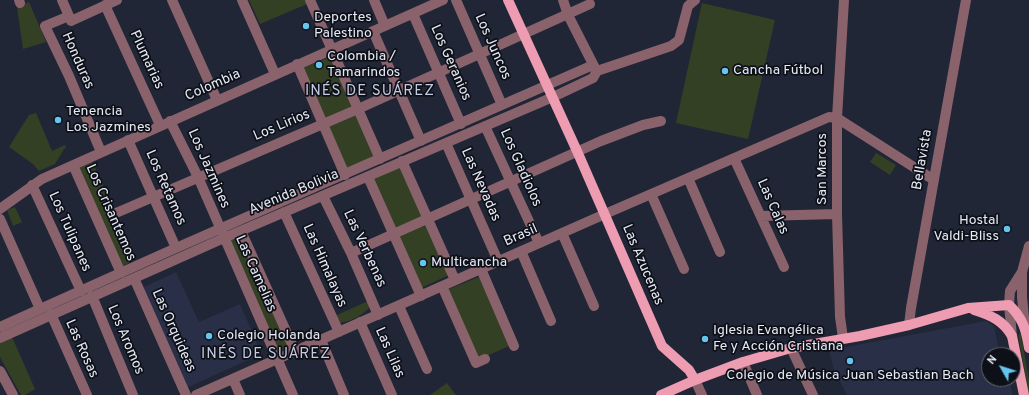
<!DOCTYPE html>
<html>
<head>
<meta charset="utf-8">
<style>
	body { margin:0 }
	#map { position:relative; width:1029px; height:395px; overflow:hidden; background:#212637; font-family:Overpass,sans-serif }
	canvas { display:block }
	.north { position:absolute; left:981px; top:347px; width:40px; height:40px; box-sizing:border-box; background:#0d1017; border:1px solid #646770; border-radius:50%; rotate:309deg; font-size:11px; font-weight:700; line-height:16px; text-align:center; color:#e6eaf6 }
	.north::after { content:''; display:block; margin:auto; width:14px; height:18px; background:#65c5ee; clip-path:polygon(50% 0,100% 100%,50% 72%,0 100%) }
</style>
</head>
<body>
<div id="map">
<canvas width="1029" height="395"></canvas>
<div class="north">N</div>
</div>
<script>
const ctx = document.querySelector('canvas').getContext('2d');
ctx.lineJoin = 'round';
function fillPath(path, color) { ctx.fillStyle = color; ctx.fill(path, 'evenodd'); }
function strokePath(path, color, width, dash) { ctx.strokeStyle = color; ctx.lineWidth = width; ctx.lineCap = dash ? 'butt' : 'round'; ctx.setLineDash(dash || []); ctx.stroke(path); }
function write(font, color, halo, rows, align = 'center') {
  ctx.font = font + ' Overpass,sans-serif'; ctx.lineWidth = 3.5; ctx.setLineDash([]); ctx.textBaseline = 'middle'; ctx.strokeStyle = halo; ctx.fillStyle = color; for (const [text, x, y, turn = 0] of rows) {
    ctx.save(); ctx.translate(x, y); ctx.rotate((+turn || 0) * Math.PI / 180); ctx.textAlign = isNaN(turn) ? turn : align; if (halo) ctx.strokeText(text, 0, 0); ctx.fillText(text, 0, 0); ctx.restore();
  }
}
const built = new Path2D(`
	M 176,272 L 199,322 L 240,304 L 260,350 L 259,355 L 186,388 L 142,288 Z
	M 986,321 L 994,326 L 1000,355 L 989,355 L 989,379 L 1010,379 L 1012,395 L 847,395 L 834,370 L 829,350 Z`);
const green = new Path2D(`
	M 249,0 L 305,0 L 307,4 L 260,24 Z
	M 29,2 L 46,42 L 23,49 L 17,7 Z
	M 702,3 L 775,20 L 748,139 L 676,123 Z
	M 330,57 L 377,158 L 346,171 L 302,68 Z
	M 36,113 L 52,151 L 65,145 L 66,148 L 64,149 L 55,164 L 39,171 L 33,164 L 9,147 L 29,115 Z
	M 876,153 L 896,165 L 890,175 L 870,162 Z
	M 92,161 L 136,259 L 121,267 L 78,167 Z
	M 401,164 L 449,275 L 421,288 L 372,177 Z
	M 15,207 L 22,222 L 13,226 L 7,210 Z
	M 240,237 L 291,348 L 279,352 L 229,243 L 232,240 Z
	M 479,277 L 511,345 L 478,360 L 447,290 Z
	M 368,301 L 370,307 C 363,315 350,322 339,323 L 335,316 Z
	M 1018,334 L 1020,334 L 1021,336 L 1029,379 L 1029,395 Z
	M 12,337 L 35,389 L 25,395 L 21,395 L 0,357 L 0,343 Z
	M 447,383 L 456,395 L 430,395 Z`);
const minor = new Path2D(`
	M 19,0 L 20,3
	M 62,0 L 69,16
	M 172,0 L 217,100
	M 242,0 L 275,74
	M 310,0 L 380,159
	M 374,0 L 385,26
	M 456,0 L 502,105
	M 563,0 L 568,15 L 596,70
	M 105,5 L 160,125
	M 413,14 L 461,124
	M 373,31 L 421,141
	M 297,64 L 345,175
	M 597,71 L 671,46 L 679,40 L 688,6 L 695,0
	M 170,121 L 198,177 L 293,395
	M 485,126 L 539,243
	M 128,140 L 176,248
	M 446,143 L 498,261
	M 101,152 L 69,76 L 45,26 L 69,16 L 71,21 L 117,0
	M 734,158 L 784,267
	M 402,161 L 455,280
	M 73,165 L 121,273
	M 368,177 L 421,296
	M 688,178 L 720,252
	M 32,185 L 81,291
	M 651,194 L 684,269
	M 323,196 L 351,253 L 378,315
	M 0,209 L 42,179 L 443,0
	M 284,212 L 339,332
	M 116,213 L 358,109 L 590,4
	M 761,216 L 837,214
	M 0,219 L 40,309
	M 241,231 L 295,351
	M 562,233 L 594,306
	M 521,251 L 551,321
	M 351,253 L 601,141 L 643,125 L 661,121
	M 481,269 L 514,346
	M 1022,272 L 1022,297 L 1025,328
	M 134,278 L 186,395
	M 442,286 L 476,363 L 485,359
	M 92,296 L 133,395
	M 399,306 L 427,369
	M 51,314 L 87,395
	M 360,322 L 392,395
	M 909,325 L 911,308 L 966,0
	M 0,327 L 176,248 L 593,65
	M 1012,336 L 1009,305 L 1010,291 L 1022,272 L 1029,246
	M 0,338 L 224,238 L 553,97 L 593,78 L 597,71
	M 843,338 L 840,317 L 837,214 L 837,118 L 844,0
	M 321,340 L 344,395
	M 791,348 L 813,395
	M 743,362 L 757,395
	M 0,371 L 13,395
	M 233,379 L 240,395
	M 695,380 L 702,395
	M 196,395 L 605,214 L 829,117 L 837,118 L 934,180`);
const major = new Path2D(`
	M 508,0 L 577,151 L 662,346 L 689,370 L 695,380
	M 974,310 C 990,315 1003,320 1012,336 L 1024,395
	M 661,395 L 695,380 L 743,362 L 791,348 L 860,336 L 909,325 L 968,308 L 1009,305 C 1023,318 1026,330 1029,348`);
const markers = [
	[306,26,4,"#65c5ee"],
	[319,65,4,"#65c5ee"],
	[725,71,4,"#65c5ee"],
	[58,120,4,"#65c5ee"],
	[1007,229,4,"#65c5ee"],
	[423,263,4,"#65c5ee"],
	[209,336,4,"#65c5ee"],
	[705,339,4,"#65c5ee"],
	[850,361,4,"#65c5ee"]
];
const poiNames = [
	["Deportes",314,18],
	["Palestino",314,34],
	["Colombia /",327,57],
	["Tamarindos",327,73],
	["Cancha Fútbol",733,71],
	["Tenencia",66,112],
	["Los Jazmines",66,128],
	["Hostal",999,221,"right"],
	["Valdi-Bliss",999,237,"right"],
	["Multicancha",431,263],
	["Iglesia Evangélica",713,331],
	["Fe y Acción Cristiana",713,347],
	["Colegio Holanda",217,336],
	["Colegio de Música Juan Sebastian Bach",850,376,"center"]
];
const streetNames = [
	["Los Juncos",492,47,66],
	["Plumarias",146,60,65],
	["Honduras",77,61,66],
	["Los Geranios",450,63,66],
	["Colombia",213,86,-24],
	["Los Lirios",282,126,-23],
	["Bellavista",923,160,-80],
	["Los Gladiolos",520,168,66],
	["Los Jazmines",208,169,66],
	["San Marcos",823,169,-90],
	["Las Nevadas",480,185,66],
	["Los Retamos",165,188,66],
	["Avenida Bolivia",294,193,-23],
	["Las Calas",772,207,66],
	["Los Crisantemos",110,213,66],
	["Los Tulipanes",69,232,66],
	["Brasil",521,236,-24],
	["Las Verbenas",364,249,65],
	["Las Azucenas",642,265,67],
	["Las Himalayas",324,266,66],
	["Las Camelias",255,274,66],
	["Las Orquideas",173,331,66],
	["Los Aromos",125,340,67],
	["Las Rosas",81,349,66],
	["Las Lilas",389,353,66]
];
const neighbourhoodNames = [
	["INÉS DE SUÁREZ",370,92],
	["INÉS DE SUÁREZ",266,355]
];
fillPath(built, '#282f46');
fillPath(green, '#344024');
strokePath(minor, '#8a626c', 10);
strokePath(major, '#ee9cb1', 10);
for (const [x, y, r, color] of markers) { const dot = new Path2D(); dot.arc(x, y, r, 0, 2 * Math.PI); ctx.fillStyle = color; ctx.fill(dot); strokePath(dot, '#0d1017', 1.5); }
write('14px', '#e6eaf6', '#0d1017', poiNames, 'left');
write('14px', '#e6eaf6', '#0d1017', streetNames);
ctx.letterSpacing = '1px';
write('15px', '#c3cae1', '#0d1017', neighbourhoodNames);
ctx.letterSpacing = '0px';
</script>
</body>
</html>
